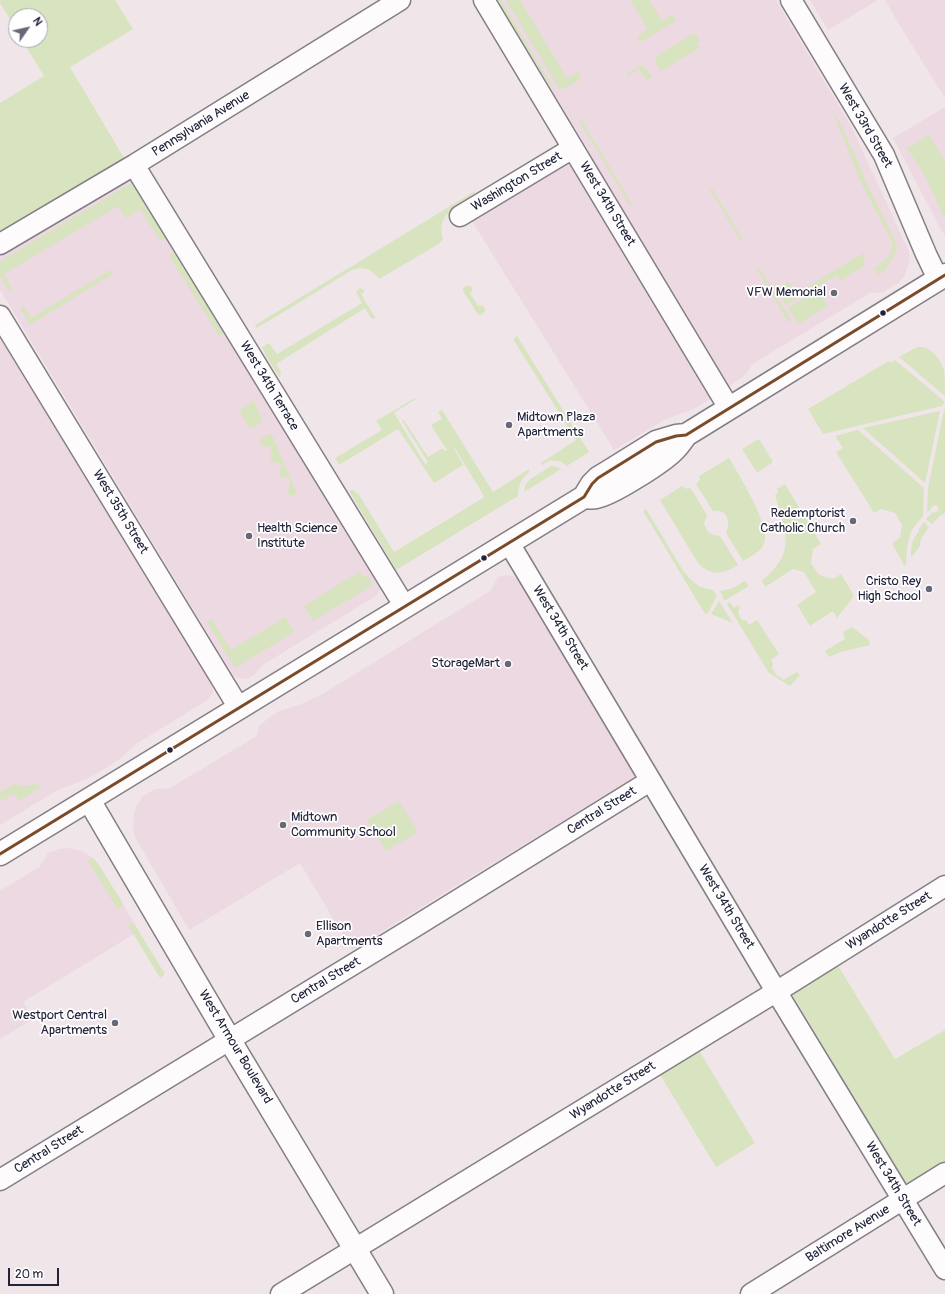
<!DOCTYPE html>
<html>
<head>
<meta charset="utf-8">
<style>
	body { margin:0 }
	#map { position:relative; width:945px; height:1294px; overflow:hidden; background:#f0e6ea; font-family:Pangolin,sans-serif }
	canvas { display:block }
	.north { position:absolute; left:8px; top:8px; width:40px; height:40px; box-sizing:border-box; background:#fff; border:1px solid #a7a7b1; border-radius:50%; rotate:56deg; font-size:11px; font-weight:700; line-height:16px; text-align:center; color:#22223b }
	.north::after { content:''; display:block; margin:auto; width:14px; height:18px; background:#6a6778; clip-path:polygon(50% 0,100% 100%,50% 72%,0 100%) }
	.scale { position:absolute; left:8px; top:1268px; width:51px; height:18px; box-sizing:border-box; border:2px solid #22223b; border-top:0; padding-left:5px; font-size:12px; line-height:14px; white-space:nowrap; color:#22223b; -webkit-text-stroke:3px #fff; paint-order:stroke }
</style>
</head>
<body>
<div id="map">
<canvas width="945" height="1294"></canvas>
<div class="north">N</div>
<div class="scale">20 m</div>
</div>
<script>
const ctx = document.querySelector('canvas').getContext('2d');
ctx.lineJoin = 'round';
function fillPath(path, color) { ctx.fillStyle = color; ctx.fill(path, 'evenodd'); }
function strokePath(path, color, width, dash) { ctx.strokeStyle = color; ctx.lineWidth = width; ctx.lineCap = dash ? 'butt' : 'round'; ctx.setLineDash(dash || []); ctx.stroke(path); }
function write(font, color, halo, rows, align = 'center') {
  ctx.font = font + ' Pangolin,sans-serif'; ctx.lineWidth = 3.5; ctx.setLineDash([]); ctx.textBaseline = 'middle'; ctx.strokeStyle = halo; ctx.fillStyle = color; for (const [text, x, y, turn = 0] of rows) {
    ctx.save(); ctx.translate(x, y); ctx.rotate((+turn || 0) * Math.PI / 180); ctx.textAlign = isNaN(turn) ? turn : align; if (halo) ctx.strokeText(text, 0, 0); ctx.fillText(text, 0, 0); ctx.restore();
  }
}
const built = new Path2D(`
	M 497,0 L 776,0 L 852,128 L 906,245 L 909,251 L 910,259 L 906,272 L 904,277 L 898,283 L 883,292 L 870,293 L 754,363 L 743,377 L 696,408 L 664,420 L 614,450 L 472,221 L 589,151 Z
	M 810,0 L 878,0 L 828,30 Z
	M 885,0 L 945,0 L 945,98 L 900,26 Z
	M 945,107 L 945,236 L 940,228 L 893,138 Z
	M 128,174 L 380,585 L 380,590 L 376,596 L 264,664 L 254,675 L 246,679 L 237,678 L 233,675 L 0,290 L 0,252 Z
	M 0,333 L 211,683 L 213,692 L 209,699 L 136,744 L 120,759 L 103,770 L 86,779 L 58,790 L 0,825 Z
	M 506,575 L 513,576 L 518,580 L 526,592 L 633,771 L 634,777 L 629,781 L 467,879 L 352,950 L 300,863 L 189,930 L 135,837 L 133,828 L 134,813 L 137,805 L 143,796 L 155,789 L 170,788 L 255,737 L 257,736 L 259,726 L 270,717 L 279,711 L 299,705 L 321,695 L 490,591 L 498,577 Z
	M 69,848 L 84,852 L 93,858 L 99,865 L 139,931 L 23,1002 L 33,1019 L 0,1039 L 0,891 L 39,867 L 48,853 L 59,849 Z`);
const green = new Path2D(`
	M 0,0 L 115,0 L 133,29 L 70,67 L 124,158 L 0,232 L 0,103 L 44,76 L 22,40 L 40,40 L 40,16 L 16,16 L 16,29 L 0,3 Z
	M 497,0 L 501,0 L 555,90 L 550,86 Z
	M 506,0 L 520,0 L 567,78 L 578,72 L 581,75 L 580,80 L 560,90 Z
	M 630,0 L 649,0 L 662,21 L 672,15 L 676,19 L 676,21 L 643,41 L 639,41 L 637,38 L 638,36 L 648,29 Z
	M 692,34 L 696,34 L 700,41 L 696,43 L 699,48 L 661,71 L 655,62 L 657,56 Z
	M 640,66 L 645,67 L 652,77 L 646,80 L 639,69 L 626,77 L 627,74 Z
	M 832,110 L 842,126 L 869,188 L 898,247 L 893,258 L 886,268 L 885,271 L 878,275 L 874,268 C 885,261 893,256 892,242 L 861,183 Z
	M 581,119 L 632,204 L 630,206 L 579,121 Z
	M 929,135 L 945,161 L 945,219 L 924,174 L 907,148 Z
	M 133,182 L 166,238 L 161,240 L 159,239 L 140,209 L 126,218 L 118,206 L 4,274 L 12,289 L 13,291 L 9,291 L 0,276 L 0,261 Z
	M 712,188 L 743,240 L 741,241 L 710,190 Z
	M 475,191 L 475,192 C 460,209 435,210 443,240 L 437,245 L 379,279 C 372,269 364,266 352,270 L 269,321 L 256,328 L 255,325 Z
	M 175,251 L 224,333 L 219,336 L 171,259 L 170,255 Z
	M 865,252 L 864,266 L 840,281 L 837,275 L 816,288 L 828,306 L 798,324 L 788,308 L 811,294 L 809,291 L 810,285 Z
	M 756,268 L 761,270 L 791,320 L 788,322 Z
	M 110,270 L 113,274 L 30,325 L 20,308 L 23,306 L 31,318 Z
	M 788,282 L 790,283 L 796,294 L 799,292 L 806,293 L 786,305 L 777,289 Z
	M 467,285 L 472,287 L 472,291 L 470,293 L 478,306 L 481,305 L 485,308 L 485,311 L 483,314 L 479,315 L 477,313 L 463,291 L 463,288 Z
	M 360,288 L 365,291 L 361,294 L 376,319 L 371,318 L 365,308 L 276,364 L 281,372 L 280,378 L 266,356 L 262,347 L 269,343 L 277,354 L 362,303 L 356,292 Z
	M 517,336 L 589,452 L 567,466 C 559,459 550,459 542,465 L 541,463 L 576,440 L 513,339 Z
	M 917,347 C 930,345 940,358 944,370 C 945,377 945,388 945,396 L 899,357 Z
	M 895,360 L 945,402 L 942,406 L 823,434 L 808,409 L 887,362 L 892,362 Z
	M 415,398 L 416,399 L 394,413 L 425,464 L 428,462 L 402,421 L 404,420 L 428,457 L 443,448 L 445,451 L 447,450 L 431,425 L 442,419 L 438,412 L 442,410 L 493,492 L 529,469 L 530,471 C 522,478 518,485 518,496 L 396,570 L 349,491 L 352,490 L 355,491 L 357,494 L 358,493 L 394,552 L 483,498 L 484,496 L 454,447 L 453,447 L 463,465 L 434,483 L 398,429 L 339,465 L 335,458 L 382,430 L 376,421 Z
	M 254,401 L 263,422 L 250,429 L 239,410 Z
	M 945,409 L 945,513 L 941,515 L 932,524 L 926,519 L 933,512 L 935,513 L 939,509 L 936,505 L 933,506 L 927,513 L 928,488 L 944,410 Z
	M 940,411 L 925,483 L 863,428 Z
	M 858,430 L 924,488 L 923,516 L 911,531 L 907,547 L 906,565 L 904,565 L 892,543 L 900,538 L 902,525 L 895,513 L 881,509 L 874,513 L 836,452 L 843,448 L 835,436 Z
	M 271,433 L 297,493 L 291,497 L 288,492 L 290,479 L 279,476 L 281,464 L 270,461 L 272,448 L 260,445 L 261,438 Z
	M 759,439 L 773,462 L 757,473 L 742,449 Z
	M 729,458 C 738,474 771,525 764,543 C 761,552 751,556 743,561 L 726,533 C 731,522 728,509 713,511 L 696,484 L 700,480 L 699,476 Z
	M 551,466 L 558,467 L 561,469 L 524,492 L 525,486 L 529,480 Z
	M 785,484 L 821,544 L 813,549 L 811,563 L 819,575 L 833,579 L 841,574 L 854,596 L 837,618 L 833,611 L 810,626 L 797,605 L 816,592 L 804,572 L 793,569 L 765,587 L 762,581 C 797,551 786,534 775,495 L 778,493 L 777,489 Z
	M 682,486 L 686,489 L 690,487 L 707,515 L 704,523 L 707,531 L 713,535 L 720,536 L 738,565 C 722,574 712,577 698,563 L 660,500 Z
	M 646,509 L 682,569 L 691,580 L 700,587 L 713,590 L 717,596 L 708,613 L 705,614 L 643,511 Z
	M 924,522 L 929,527 L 921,539 L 920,546 L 911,558 C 911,550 911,539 918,533 L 919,529 Z
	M 359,572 L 363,576 L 368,576 L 373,585 L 313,621 L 304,606 Z
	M 745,581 L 749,586 L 724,601 L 720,591 L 733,588 Z
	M 719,601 L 733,623 L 711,614 Z
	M 730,602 L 734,608 L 738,605 L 740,608 L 738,613 L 742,620 L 746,620 L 749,625 L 757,620 L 779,654 L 771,660 L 773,664 L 772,668 L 777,676 L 781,677 L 783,680 L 797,672 L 800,675 L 790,686 L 769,673 L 727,604 Z
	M 285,617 L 294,632 L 235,668 L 207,622 L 212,619 L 231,650 Z
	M 852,627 L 869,640 L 870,645 L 841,652 L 829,657 L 825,651 L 845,639 L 843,632 Z
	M 15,784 L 26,786 L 36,784 L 41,787 L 19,801 L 14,793 L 2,801 L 0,797 L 0,792 Z
	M 399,801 L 418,832 L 386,851 L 367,820 Z
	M 93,858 L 99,865 L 122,902 L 122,906 L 118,910 L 88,861 Z
	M 132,923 L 135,925 L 165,974 L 160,978 L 128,925 Z
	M 837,964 L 895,1059 L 945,1030 L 945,1161 L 906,1185 L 791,992 Z
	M 698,1049 L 755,1143 L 716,1167 L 659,1073 Z`);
const minor = new Path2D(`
	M 484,0 L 729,408
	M 791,0 L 884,155 L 926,254 L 938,279
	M 134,165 L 405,607
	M 460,216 L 573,148
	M 0,244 L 134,165 L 400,0
	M 0,316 L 239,708
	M 509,543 L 776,991 L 945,1269
	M 0,1180 L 416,926 L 650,781
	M 281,1294 L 792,982 L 945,886
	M 751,1294 L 945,1173`);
const secondary = new Path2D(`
	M 584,497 C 588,497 592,498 596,497 C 611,495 664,461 675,449 C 679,445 683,439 686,435 L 945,275
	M 89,800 L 238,1054 L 382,1294
	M 0,854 L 584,497 L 592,484 L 598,478 L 608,472 L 656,442 L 676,436 L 686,435`);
const bus1 = new Path2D(`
	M 0,854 L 584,497 L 592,484 L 598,478 L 656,442 L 676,436 L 686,435 L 945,275`);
const markers = [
	[834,293,4,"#6a6778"],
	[883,313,3.5,"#22223b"],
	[509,425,4,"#6a6778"],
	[853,521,4,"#6a6778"],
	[249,536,4,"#6a6778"],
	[484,558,3.5,"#22223b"],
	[929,589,4,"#6a6778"],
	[508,664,4,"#6a6778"],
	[170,750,3.5,"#22223b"],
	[283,825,4,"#6a6778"],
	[308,934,4,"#6a6778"],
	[115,1023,4,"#6a6778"]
];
const streetNames = [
	["Pennsylvania Avenue",201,124,-32],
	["West 33rd Street",865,126,60],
	["Washington Street",517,182,-31],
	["West 34th Street",607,204,59],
	["West 34th Terrace",269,386,59],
	["West 35th Street",120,512,59],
	["West 34th Street",560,628,59],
	["Central Street",602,811,-32],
	["West 34th Street",726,907,59],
	["Wyandotte Street",889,921,-32],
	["Central Street",326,981,-31],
	["West Armour Boulevard",235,1047,59],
	["Wyandotte Street",613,1091,-32],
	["Central Street",49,1150,-32],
	["West 34th Street",893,1184,59],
	["Baltimore Avenue",848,1234,-32]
];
const poiNames = [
	["VFW Memorial",826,293],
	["Midtown Plaza",517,418,"left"],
	["Apartments",517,433,"left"],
	["Redemptorist",845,514],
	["Catholic Church",845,529],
	["Health Science",257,529,"left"],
	["Institute",257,544,"left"],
	["Cristo Rey",921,582],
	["High School",921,597],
	["StorageMart",500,664],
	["Midtown",291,818,"left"],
	["Community School",291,833,"left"],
	["Ellison",316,927,"left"],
	["Apartments",316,942,"left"],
	["Westport Central",107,1016],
	["Apartments",107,1031]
];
fillPath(built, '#edd9e1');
fillPath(green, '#d7e4bf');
strokePath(minor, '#837f85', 23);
strokePath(secondary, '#837f85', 25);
strokePath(minor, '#fdfbfc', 20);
strokePath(secondary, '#fdfbfc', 22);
strokePath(bus1, '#7a4b2a', 3);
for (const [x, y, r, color] of markers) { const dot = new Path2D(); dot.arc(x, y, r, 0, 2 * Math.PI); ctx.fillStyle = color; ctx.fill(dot); strokePath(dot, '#fff', 1.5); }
write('13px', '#22223b', '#fff', streetNames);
write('13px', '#22223b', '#fff', poiNames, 'right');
</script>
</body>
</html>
